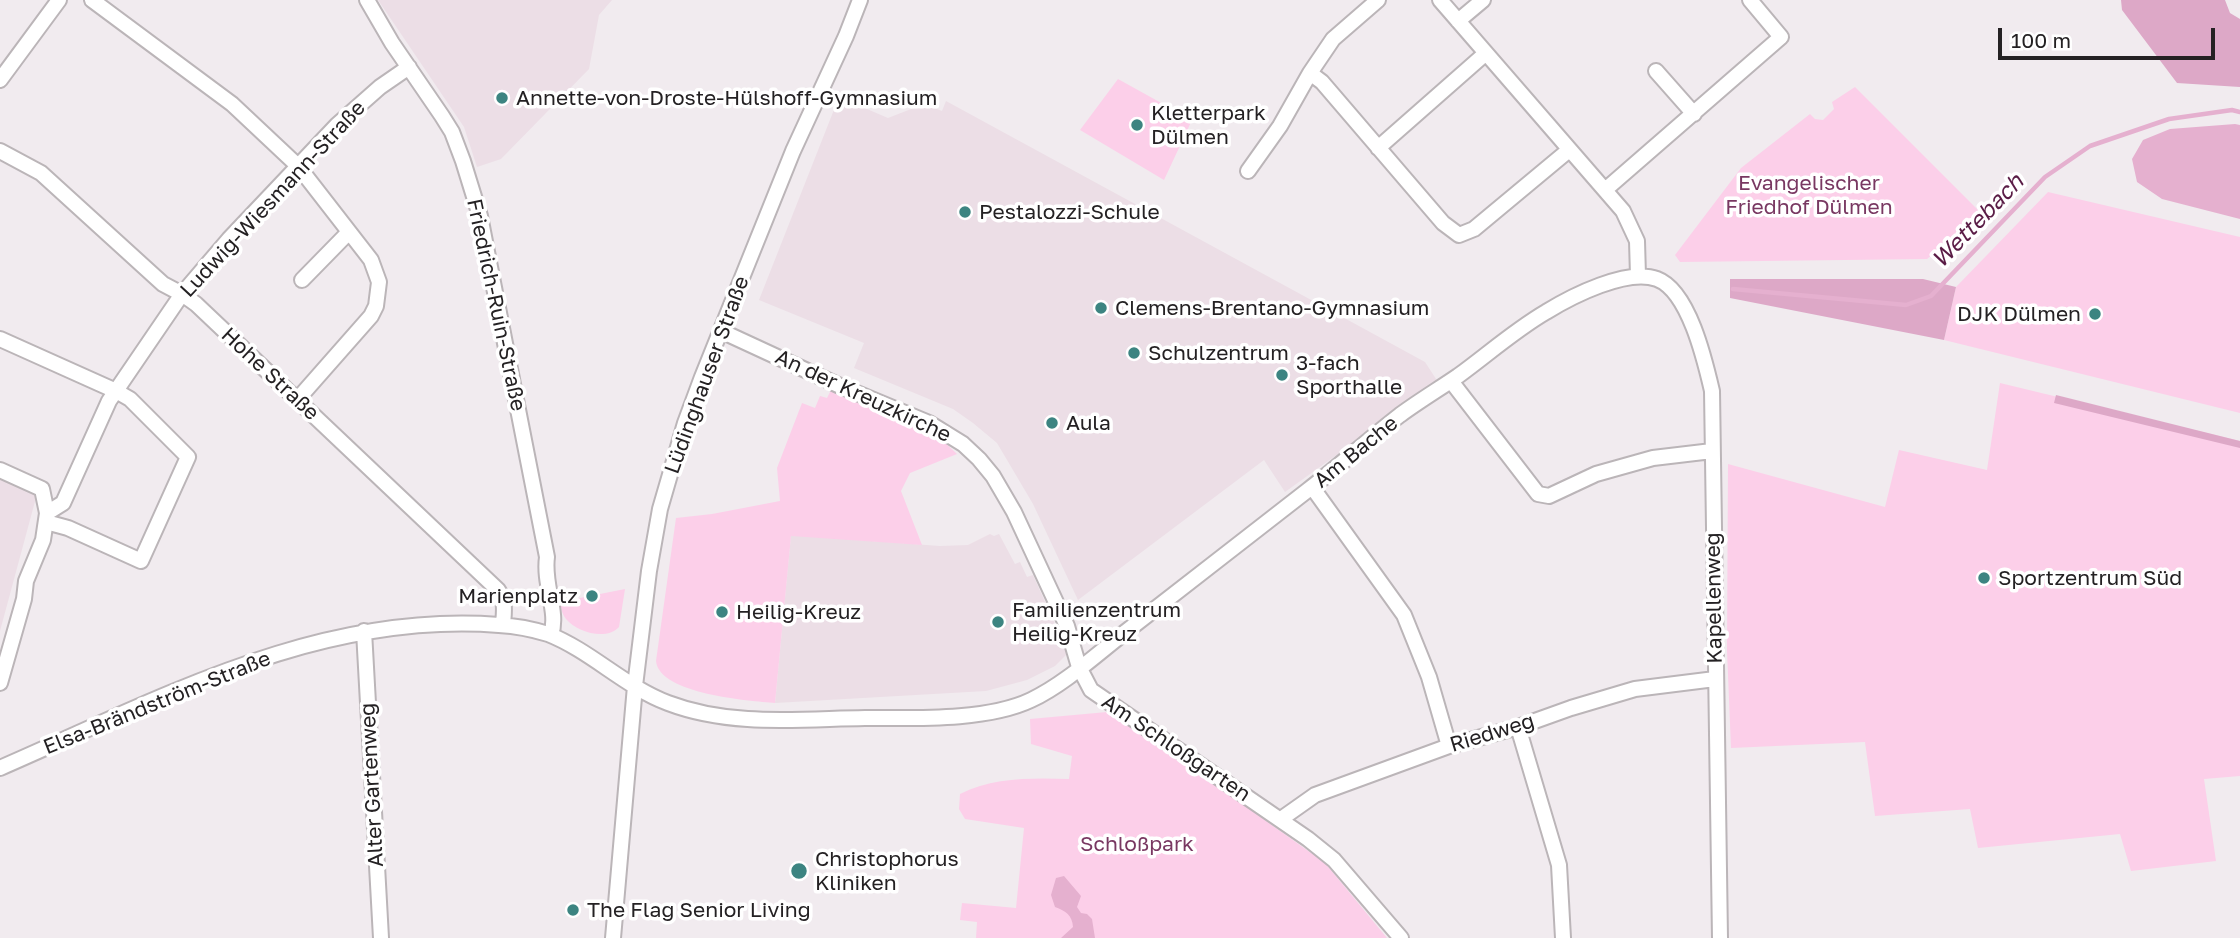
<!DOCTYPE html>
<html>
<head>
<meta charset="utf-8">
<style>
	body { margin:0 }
	#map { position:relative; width:2240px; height:938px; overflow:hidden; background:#f1ebef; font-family:"Golos Text",sans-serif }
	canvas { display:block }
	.scale { position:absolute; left:1998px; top:28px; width:217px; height:32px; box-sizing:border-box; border:4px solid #242123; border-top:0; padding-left:9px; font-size:21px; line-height:24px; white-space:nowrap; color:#242123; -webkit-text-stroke:5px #fff; paint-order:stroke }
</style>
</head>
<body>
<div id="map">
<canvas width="2240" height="938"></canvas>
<div class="scale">100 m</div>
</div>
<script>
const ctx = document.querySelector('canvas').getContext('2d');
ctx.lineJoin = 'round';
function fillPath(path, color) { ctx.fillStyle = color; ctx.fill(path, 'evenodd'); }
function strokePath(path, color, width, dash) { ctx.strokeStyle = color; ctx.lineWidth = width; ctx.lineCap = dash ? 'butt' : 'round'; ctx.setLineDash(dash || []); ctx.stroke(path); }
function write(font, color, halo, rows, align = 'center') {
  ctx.font = font + ' "Golos Text",sans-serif'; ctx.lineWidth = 7; ctx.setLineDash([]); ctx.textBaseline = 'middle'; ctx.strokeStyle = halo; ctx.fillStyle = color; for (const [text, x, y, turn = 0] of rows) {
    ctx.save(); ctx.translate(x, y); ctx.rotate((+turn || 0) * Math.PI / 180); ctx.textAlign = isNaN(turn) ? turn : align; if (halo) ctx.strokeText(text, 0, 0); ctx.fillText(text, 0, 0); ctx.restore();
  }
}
const built = new Path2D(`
	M 378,0 L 612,0 L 599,15 L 589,69 L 501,159 L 477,167 L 464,127 Z
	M 839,97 L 888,118 L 924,104 L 942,111 L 946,101 L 1425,362 L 1438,382 L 1285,492 L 1264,460 L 1078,600 L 1033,504 L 997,443 L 973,423 L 953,409 L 854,368 L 864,343 L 759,300 Z
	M 0,476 L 37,494 L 0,631 Z
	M 990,534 L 994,536 L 999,534 L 1015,564 L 1020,562 L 1027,577 L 1033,575 L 1068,653 L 1055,666 L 1027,680 L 986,691 L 775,703 L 791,535 L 940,546 L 968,545 Z`);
const green = new Path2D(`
	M 1118,79 L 1192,120 L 1164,180 L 1080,130 Z
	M 1855,87 L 1982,214 L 1927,259 L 1680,262 L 1675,255 L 1741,168 L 1810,114 L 1815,119 L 1823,120 L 1834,109 L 1832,102 Z
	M 2048,192 L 2240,237 L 2240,413 L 1944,340 L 1956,287 Z
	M 2000,383 L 2240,441 L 2240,776 L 2204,779 L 2216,861 L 2131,871 L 2120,834 L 1978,848 L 1970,809 L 1875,816 L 1865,742 L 1731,748 L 1727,650 L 1728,464 L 1885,507 L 1899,450 L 1987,470 Z
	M 831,390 L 940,438 L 957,454 L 910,473 L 901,491 L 922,545 L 791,536 L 775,703 C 750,701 659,694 656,661 L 676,518 L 712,514 L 780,501 L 777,468 L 802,403 L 815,408 L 820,396 L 827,398 Z
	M 625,589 L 619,627 C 606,641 577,632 566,619 C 562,614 561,608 560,602 Z
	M 1107,712 L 1118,715 L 1325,863 L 1387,938 L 976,938 L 977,922 L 960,920 L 962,903 L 1016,908 L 1024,828 L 965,819 L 959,809 L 960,794 C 994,777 1033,778 1069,779 L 1072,756 L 1031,744 L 1030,719 Z`);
const forest = new Path2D(`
	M 2121,0 L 2225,0 L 2230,13 L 2240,19 L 2240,87 L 2177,83 L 2122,10 Z
	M 1730,279 L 1923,279 L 1956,287 L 1944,340 L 1730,298 Z
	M 2056,395 L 2240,441 L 2240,448 L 2054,403 Z`);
const water = new Path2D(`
	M 2235,124 L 2240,125 L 2240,219 L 2162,199 L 2137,182 L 2132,159 L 2143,140 L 2170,129 Z
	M 1064,876 L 1081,896 L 1077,907 L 1081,913 L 1087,914 L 1092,919 L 1095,938 L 1061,938 L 1073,927 C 1072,915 1066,911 1055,907 L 1051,895 L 1056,878 Z`);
const stream = new Path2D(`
	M 1733,289 L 1906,305 L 1931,296 L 2045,177 L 2090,146 L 2169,119 L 2232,110 L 2240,112`);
const minor = new Path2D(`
	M 92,0 L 232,104 L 298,166 L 371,260 L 379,282 L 376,306 L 371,316 L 297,400
	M 367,0 L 392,43 L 442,116 L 452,132 L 463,161 L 480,216 L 547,557 C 543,585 559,612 551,635
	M 1378,0 L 1333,39 L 1310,73 L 1322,82 L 1443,223 L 1459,235 L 1474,229 L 1569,150
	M 1440,0 L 1623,211 L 1637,241 L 1638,276
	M 1458,21 L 1483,0
	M 1656,71 L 1694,114
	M 0,80 L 59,0
	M 1378,148 L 1486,53
	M 0,151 L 41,173 L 163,284 L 182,294 L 196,304 L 498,590 C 506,601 504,612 503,625
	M 1248,171 L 1280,126 L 1310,73
	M 1605,190 L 1781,37 L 1750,0
	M 302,280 L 349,232
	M 721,331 L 840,386 L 929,423 L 963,444 L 979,459 L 993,476 L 1014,512 L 1067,626 L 1079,667 L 1091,690 L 1308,839 L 1334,860 L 1401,938
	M 0,339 L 116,391 L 130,399 L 188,457 L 141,561 L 68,528 L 46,522
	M 1451,381 L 1538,494 L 1549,496 L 1596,474 L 1653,458 L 1712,451
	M 0,470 L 42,489 L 47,513 L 43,540 L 26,581 L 24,599 L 0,683
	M 1312,487 L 1404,615 L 1429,677 L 1449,746
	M 47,513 L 63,503 L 109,401 L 182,294 L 229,239 L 337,125 L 380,87 L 409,67
	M 364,631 L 381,938
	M 1518,727 L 1559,865 L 1563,938
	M 0,768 C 159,699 320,611 499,625 C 516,626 532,629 548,634 C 591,651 625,687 668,703 C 731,727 799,719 865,718 C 914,718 987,721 1031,700 C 1065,684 1098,653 1128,630 C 1188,583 1248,537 1308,490 C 1339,466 1369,439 1400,415 C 1419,401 1439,389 1458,376 C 1487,355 1515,330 1546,312 C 1572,296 1627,268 1657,279 C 1689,291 1705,361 1712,391 L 1720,938
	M 1281,819 L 1315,795 L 1449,746 L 1518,727 L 1571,708 L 1635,689 L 1715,679
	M 613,938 L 635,686 L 649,571 L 660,509 L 685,423 L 702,377 L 793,151 L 846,36 L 860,0`);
const markers = [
	[502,98,7,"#3c8481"],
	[1137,125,7,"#3c8481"],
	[965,212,7,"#3c8481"],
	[1101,308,7,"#3c8481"],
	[2095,314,7,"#3c8481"],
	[1134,353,7,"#3c8481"],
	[1282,375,7,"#3c8481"],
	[1052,423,7,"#3c8481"],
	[1984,578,7,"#3c8481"],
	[592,596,7,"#3c8481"],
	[722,612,7,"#3c8481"],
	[998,622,7,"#3c8481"],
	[799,871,9,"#3c8481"],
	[573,910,7,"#3c8481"]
];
const poiNames = [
	["Annette-von-Droste-Hülshoff-Gymnasium",516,98],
	["Kletterpark",1151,113],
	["Dülmen",1151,137],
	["Pestalozzi-Schule",979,212],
	["Clemens-Brentano-Gymnasium",1115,308],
	["DJK Dülmen",2081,314,"right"],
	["Schulzentrum",1148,353],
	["3-fach",1296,363],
	["Sporthalle",1296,387],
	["Aula",1066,423],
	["Sportzentrum Süd",1998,578],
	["Marienplatz",578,596,"right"],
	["Familienzentrum",1012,610],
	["Heilig-Kreuz",1012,634],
	["Heilig-Kreuz",736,612],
	["Christophorus",815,859],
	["Kliniken",815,883],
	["The Flag Senior Living",587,910]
];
const parkNames = [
	["Evangelischer",1809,183],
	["Friedhof Dülmen",1809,207],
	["Schloßpark",1137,844]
];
const streetNames = [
	["Ludwig-Wiesmann-Straße",273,199,-47],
	["Friedrich-Ruin-Straße",496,305,78],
	["Hohe Straße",270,374,43],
	["Lüdinghauser Straße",707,375,-70],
	["An der Kreuzkirche",863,396,25],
	["Am Bache",1356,452,-39],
	["Kapellenweg",1714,598,-91],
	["Elsa-Brändström-Straße",157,703,-22],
	["Riedweg",1492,733,-17],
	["Am Schloßgarten",1176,748,34],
	["Alter Gartenweg",372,785,-93]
];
const waterNames = [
	["Wettebach",1978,221,-46]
];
fillPath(built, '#ecdee6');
fillPath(green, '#fccfe9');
fillPath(forest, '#dda8c7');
fillPath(water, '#e5b0cf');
strokePath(stream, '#e5b0cf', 4.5);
strokePath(minor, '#bbb5b8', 18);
strokePath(minor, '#fff', 14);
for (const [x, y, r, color] of markers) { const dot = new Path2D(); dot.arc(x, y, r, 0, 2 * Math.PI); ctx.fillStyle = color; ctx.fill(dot); strokePath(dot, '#fff', 2.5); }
write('21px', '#242123', '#fff', poiNames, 'left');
write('21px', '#793862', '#fff', parkNames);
write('21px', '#242123', '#fff', streetNames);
write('italic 23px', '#5a1c46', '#fff', waterNames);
</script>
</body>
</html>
